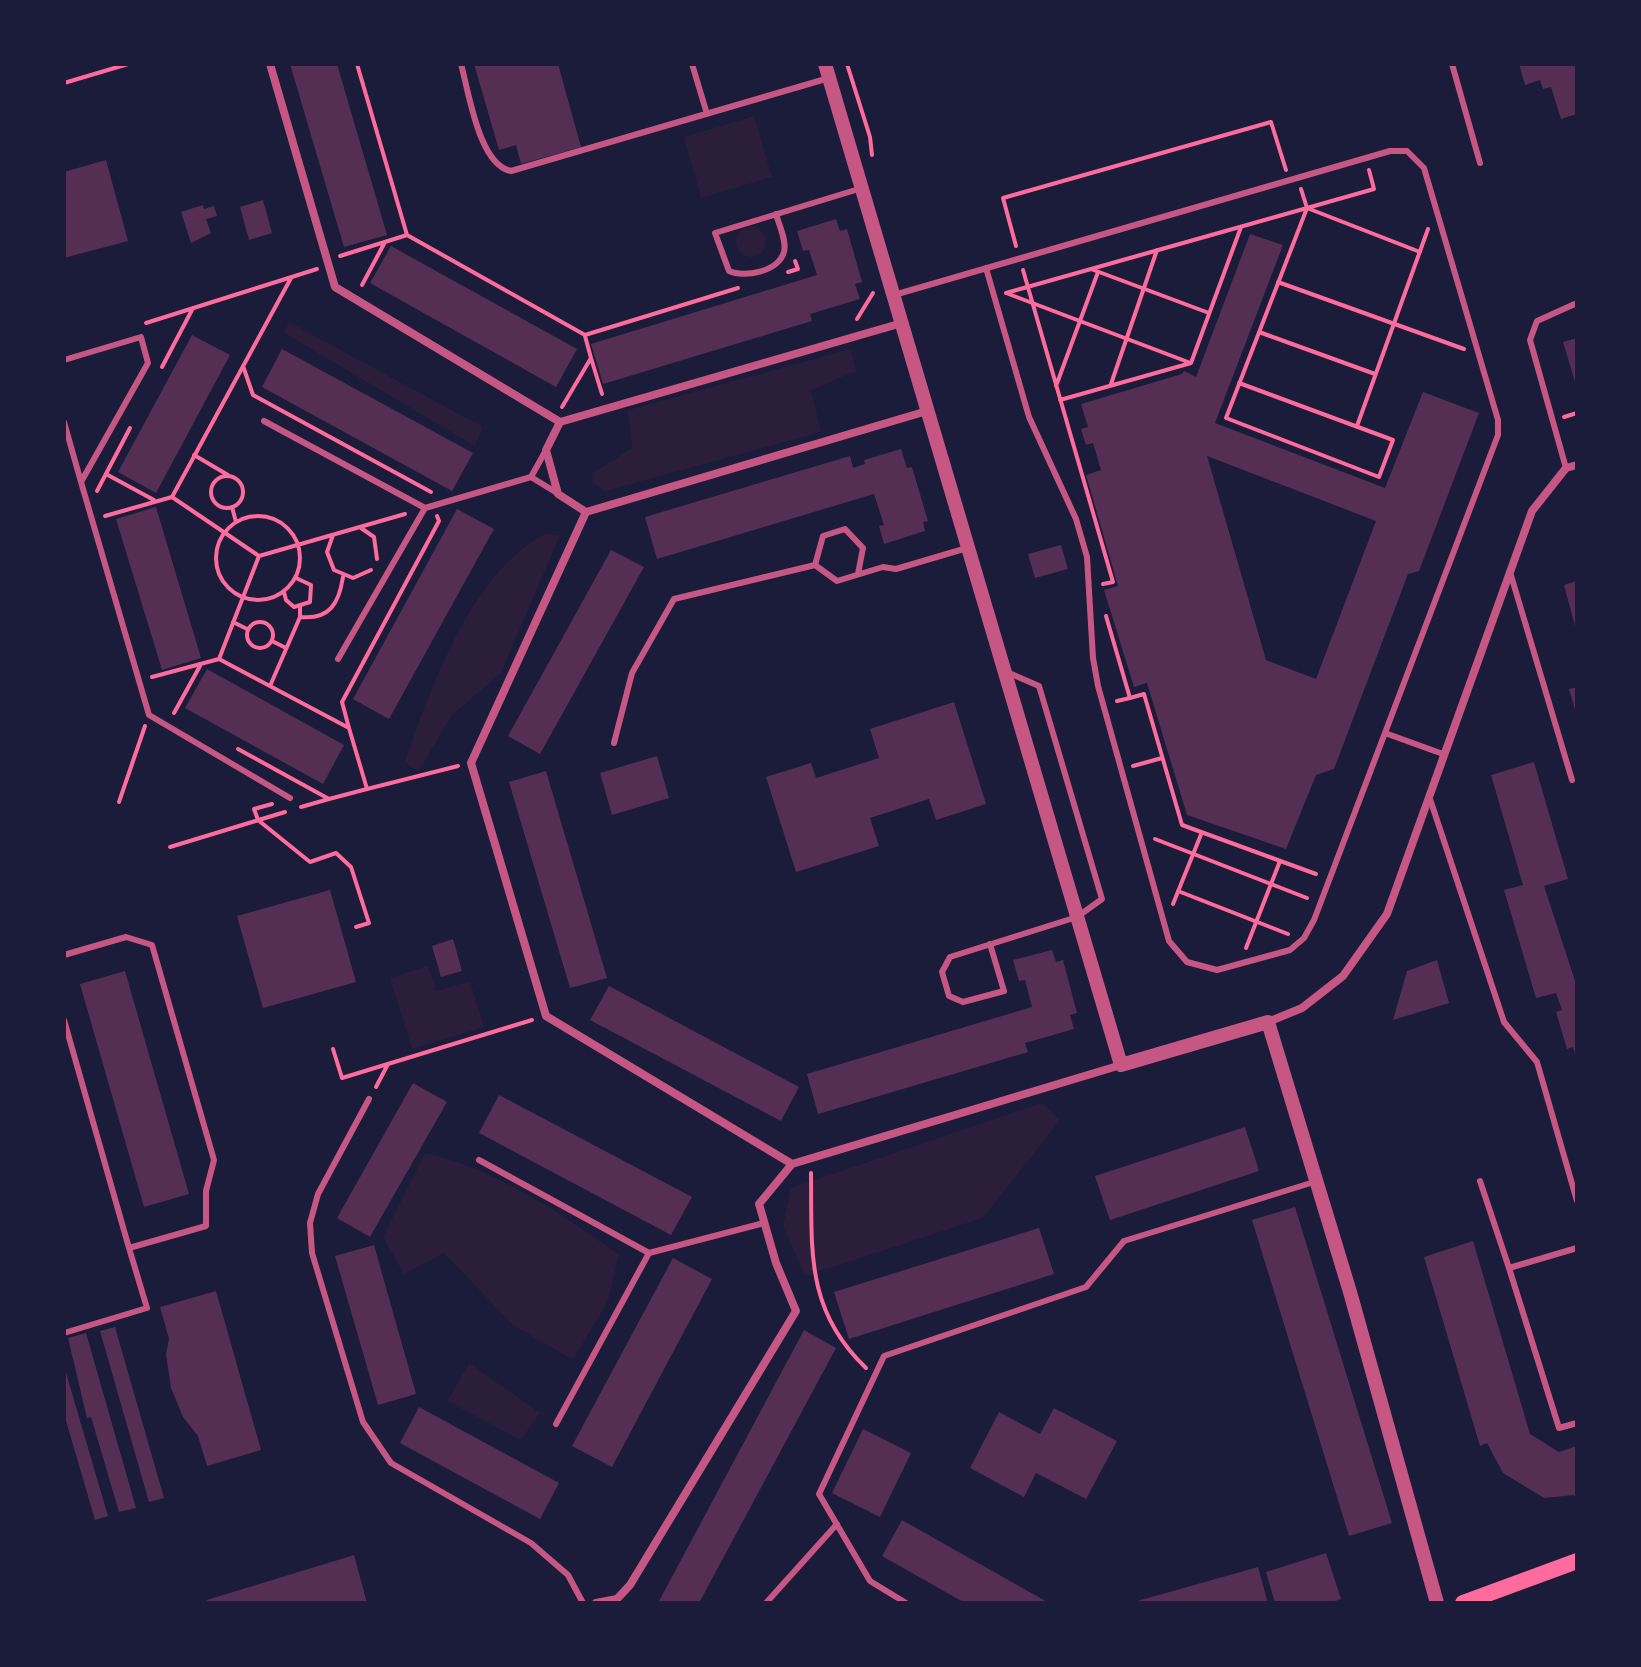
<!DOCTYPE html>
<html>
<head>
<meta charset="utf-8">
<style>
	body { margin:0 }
	#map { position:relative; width:1641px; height:1667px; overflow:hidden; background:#1b1b3a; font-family:"Open Sans",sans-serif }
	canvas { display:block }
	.frame { position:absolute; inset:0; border:66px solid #1b1b3a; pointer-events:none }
</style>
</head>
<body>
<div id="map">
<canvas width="1641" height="1667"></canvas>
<div class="frame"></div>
</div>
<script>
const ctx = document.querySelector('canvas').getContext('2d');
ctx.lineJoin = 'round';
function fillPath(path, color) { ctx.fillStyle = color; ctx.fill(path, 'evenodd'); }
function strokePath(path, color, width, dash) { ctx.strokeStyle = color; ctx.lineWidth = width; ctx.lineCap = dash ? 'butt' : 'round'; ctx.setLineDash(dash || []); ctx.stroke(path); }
const green = new Path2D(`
	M 754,116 L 772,177 L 701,198 L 684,137 Z
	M736 242a15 15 0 1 1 30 0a15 15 0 1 1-30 0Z
	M 289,322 L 483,427 L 475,446 L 284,333 Z
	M 851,349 L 856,371 L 811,390 L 821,432 L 605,491 L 593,483 L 591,474 L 632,448 L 628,410 Z
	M 545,534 L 560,535 L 501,673 L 452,715 L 418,772 L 405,762 C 430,689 472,571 545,534 Z
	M 428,966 L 436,991 L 470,981 L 484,1027 L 412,1049 L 390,978 Z
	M 1042,1103 L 1060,1120 L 983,1218 L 805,1276 L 783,1225 L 791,1188 Z
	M 425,1153 C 492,1167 565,1215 619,1255 L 608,1301 L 573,1360 L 513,1325 L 444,1253 L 404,1274 L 383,1237 Z
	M 469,1363 L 540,1413 L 521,1440 L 447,1401 Z`);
const building = new Path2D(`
	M 290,64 L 337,64 L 387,235 L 344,247 Z
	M 474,64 L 558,64 L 581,147 L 521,164 L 516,145 L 499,150 Z
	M 1519,64 L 1577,64 L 1577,114 L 1561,119 L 1551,87 L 1543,89 L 1540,80 L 1525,85 Z
	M 106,160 L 128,241 L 64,258 L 64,172 Z
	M 263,200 L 272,233 L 249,240 L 240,207 Z
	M 203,205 L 204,209 L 214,206 L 217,216 L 206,219 L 211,233 L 191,243 L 181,212 Z
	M 836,219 L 840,231 L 847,229 L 862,282 L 855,284 L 860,299 L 810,314 L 812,321 L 603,384 L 591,344 L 817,275 L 809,250 L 803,251 L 797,231 Z
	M 1250,234 L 1283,245 L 1215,423 L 1385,488 L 1423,392 L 1479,413 L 1419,571 L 1408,574 L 1334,769 L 1316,775 L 1286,849 L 1187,815 L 1147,683 L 1134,687 L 1104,590 L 1118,586 L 1086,475 L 1101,470 L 1093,443 L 1086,445 L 1081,429 L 1088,427 L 1081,404 L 1182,374 L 1184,371 L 1196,377 ZM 1207,456 L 1376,521 L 1316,679 L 1266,660 Z
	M 391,246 L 577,349 L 556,387 L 370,283 Z
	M 192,335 L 230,355 L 156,493 L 118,472 Z
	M 1577,338 L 1577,385 L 1576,385 L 1563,342 Z
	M 282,349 L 473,453 L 452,491 L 262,387 Z
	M 901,449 L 907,468 L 912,467 L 928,521 L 923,522 L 925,531 L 884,544 L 879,526 L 884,525 L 874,494 L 657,559 L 645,517 L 850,456 L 853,468 L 865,464 L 864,460 Z
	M 156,507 L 201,658 L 162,670 L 116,519 Z
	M 457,509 L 494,529 L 389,719 L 353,699 Z
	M 1061,545 L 1068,569 L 1035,578 L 1028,554 Z
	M 611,550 L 644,567 L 540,754 L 508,736 Z
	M 1577,581 L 1577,630 L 1576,630 L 1564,585 Z
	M 207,669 L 344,745 L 323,784 L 185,708 Z
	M 1577,687 L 1577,713 L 1576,713 L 1569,689 Z
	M 954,702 L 986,804 L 936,820 L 929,799 L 870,818 L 879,846 L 796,872 L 766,777 L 811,763 L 816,778 L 879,758 L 870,729 Z
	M 657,756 L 669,798 L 612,815 L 600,773 Z
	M 1534,762 L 1568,879 L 1544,886 L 1577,987 L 1576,1059 L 1573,1047 L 1567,1049 L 1556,1012 L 1562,1010 L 1556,993 L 1536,998 L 1504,890 L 1523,885 L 1491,775 Z
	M 546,771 L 607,978 L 570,988 L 509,782 Z
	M 330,890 L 356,982 L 263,1008 L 237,916 Z
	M 453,939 L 462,971 L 441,977 L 432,946 Z
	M 1052,950 L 1056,962 L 1063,960 L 1077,1013 L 1070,1015 L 1074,1029 L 1025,1043 L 1028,1052 L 818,1114 L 807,1074 L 1032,1007 L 1025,980 L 1019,981 L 1013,960 Z
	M 1437,960 L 1449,1003 L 1393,1020 L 1407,971 Z
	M 125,971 L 189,1194 L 144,1207 L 80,984 Z
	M 609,986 L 799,1087 L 781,1121 L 590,1020 Z
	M 413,1083 L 447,1102 L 370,1237 L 337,1218 Z
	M 499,1095 L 692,1197 L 671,1235 L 479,1133 Z
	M 1245,1127 L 1259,1171 L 1110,1220 L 1095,1176 Z
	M 1295,1207 L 1392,1523 L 1349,1536 L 1252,1220 Z
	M 1039,1228 L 1054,1274 L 849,1339 L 834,1292 Z
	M 1473,1241 L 1530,1434 L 1559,1452 L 1577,1446 L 1577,1502 L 1574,1495 L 1544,1498 L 1503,1473 L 1487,1443 L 1480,1446 L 1424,1257 Z
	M 374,1245 L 416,1394 L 378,1405 L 335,1256 Z
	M 673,1258 L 712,1279 L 612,1467 L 572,1446 Z
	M 216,1291 L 261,1450 L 207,1466 L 198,1436 L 183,1417 L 171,1388 L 166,1354 L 169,1339 L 160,1307 Z
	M 115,1327 L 164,1498 L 149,1502 L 100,1331 Z
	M 804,1330 L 836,1348 L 699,1603 L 658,1603 Z
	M 86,1333 L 136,1508 L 119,1512 L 91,1417 L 87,1418 L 68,1338 Z
	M 64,1366 L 108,1516 L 95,1520 L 64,1414 Z
	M 419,1407 L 559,1483 L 540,1519 L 400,1443 Z
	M 1054,1408 L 1117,1441 L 1086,1499 L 1036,1473 L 1024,1497 L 970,1468 L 999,1412 L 1040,1434 Z
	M 863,1429 L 911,1453 L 880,1517 L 832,1493 Z
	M 902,1520 L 1049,1603 L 965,1603 L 882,1556 Z
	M 1326,1553 L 1341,1599 L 1329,1603 L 1275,1603 L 1266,1572 Z
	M 354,1555 L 367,1603 L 208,1603 L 207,1600 Z
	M 1258,1567 L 1268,1603 L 1135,1603 L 1134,1602 Z`);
const path = new Path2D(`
	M 357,64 L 407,235 L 585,335 L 738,288
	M 847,64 L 870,137 L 872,155
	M 64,83 L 128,64
	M 1307,208 L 1374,189 L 1369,170
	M 1016,246 L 1003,198 L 1271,122 L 1286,170
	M 340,256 L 407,235
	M 1091,269 L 1209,313
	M 1023,270 L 1113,582 L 1103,584
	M 788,272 L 798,269 L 795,261
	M 1278,282 L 1464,349
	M 362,285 L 385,242
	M 1006,293 L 1307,208 L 1420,252
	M 1006,293 L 1188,362
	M 857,319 L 873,293
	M 146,323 L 317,269
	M 1259,332 L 1375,374
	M 591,358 L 602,394
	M 243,366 L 253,395 L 431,492
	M 162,367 L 193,308
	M 1239,383 L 1393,440 L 1379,477 L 1226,418 L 1307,208 L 1301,189
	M 1111,384 L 1157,250
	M 1056,386 L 1098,272
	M 1060,400 L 1191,363 L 1241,227
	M 562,407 L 591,358 L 585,336
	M 1564,417 L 1577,413
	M 1357,426 L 1428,229
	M 194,455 L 228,475
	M 106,474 L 154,500
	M211 492a16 16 0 1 1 32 0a16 16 0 1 1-32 0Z
	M 97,491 L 130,428
	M 172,497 L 291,278
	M 232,507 L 236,522
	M216 558a42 42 0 1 1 84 0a42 42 0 1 1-84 0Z
	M 105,516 L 172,497 L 259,556 L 405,514
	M 361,528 L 374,537 L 377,559
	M 333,535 L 327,552 L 334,570 L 353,578 L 371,570
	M 284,592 L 286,600 L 294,607 L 310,602 L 311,585 L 296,578
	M 1106,616 L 1130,698 L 1144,694 L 1182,825 L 1316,874
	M 300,617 C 330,620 339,603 343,577
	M247 635a13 13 0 1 1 26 0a13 13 0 1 1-26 0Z
	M 233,622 L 247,629
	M 272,641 L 286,648
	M 219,659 L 349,728 L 367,789 L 329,799 L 238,749
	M 152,677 L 219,659 L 259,556
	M 270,686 L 300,617 L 300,607
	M 1117,701 L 1130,698
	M 174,713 L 200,666
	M 349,728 L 342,702 L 439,521 L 437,516
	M 1133,766 L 1162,758
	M 367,789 L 458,766
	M 119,802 L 145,726
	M 272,804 L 254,809 L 258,820 L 310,862 L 336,853 L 351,867 L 369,923 L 356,927
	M 301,807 L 329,799
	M 1155,839 L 1307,898
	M 170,847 L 285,812
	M 1178,891 L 1288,934
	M 1173,904 L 1202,832
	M 1246,948 L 1280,861
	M 333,1049 L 342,1078 L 532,1020
	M 376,1087 L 388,1064
	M 811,1173 C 812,1250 805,1310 866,1368`);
const service = new Path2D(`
	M 461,64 C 469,93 479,165 511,171 L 829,78
	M 692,64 L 707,114
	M 1452,64 L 1480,163
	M 776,214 C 779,225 787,241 784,252 C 778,272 744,278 729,271 L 715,233 L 862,188
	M 894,295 L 1390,151 L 1407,151 L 1424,168 L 1498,420 L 1498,435 L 1314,920 L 1304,938 L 1290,950 L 1217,970 L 1187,962 L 1169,941 L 1098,686 L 1093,658 L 1087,557 L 1076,519 L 1029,417 L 986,268
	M 64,360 L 141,337 L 148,363 L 81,482 L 149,715 L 290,798
	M 264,421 L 425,508 L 531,477 L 557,493
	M 64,422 L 81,482
	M 1566,468 L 1530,340 L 1537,321 L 1577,303
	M 531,477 L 546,450
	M 815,565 L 823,536 L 845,529 L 863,548 L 858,574
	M 1510,572 L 1572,780
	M 338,659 L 425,508
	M 1385,733 L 1443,754
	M 614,743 L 632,673 L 674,599 L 815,565 L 837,581 L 883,567 L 896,569 L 967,548
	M 1429,796 L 1504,1022 L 1537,1062 L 1577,1201
	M 990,944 L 1004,991 L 963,1002 L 949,996 L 942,972 L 950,957 L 1077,917 L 1102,899 L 1039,686 L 1009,673
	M 64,955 L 126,937 L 152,945 L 214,1160 L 206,1191 L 206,1226 L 129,1248 L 64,1020
	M 369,1099 L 318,1194 L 310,1223 L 312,1253 L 363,1422 L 391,1463 L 531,1543 L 568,1575 L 583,1603
	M 479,1160 L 649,1253
	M 1480,1181 L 1509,1268
	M 1577,1248 L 1509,1268 L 1559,1428 L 1577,1423
	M 64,1333 L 147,1308 L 129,1248
	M 556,1424 L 649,1253 L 764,1223
	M 766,1603 L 837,1524
	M 906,1603 L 870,1581 L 819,1494 L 884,1356 L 1086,1287 L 1124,1241 L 1314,1182`);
const minor = new Path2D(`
	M 270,64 L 335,287 L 560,422 L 546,450 L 558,494 L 586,512 L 471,763 L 546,1016 L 792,1164 L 759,1204 L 776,1263 L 796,1311 L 630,1585 L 617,1599 L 596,1603
	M 560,422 L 902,323
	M 586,512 L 927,411
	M 1268,1022 L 1302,1008 L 1343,976 L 1387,914 L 1532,511 L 1566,468 L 1577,465
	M 792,1164 L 1121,1065`);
const tertiary = new Path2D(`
	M 825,64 L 1121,1065 L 1268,1022 L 1350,1292 L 1437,1603`);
const secondary = new Path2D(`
	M 1463,1603 L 1577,1561`);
fillPath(green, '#2a1e3b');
fillPath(building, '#542f53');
strokePath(path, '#ff6b9d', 4);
strokePath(service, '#c65784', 6);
strokePath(minor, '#c65784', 8);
strokePath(tertiary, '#c65784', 14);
strokePath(secondary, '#ff6b9d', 16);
</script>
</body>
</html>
